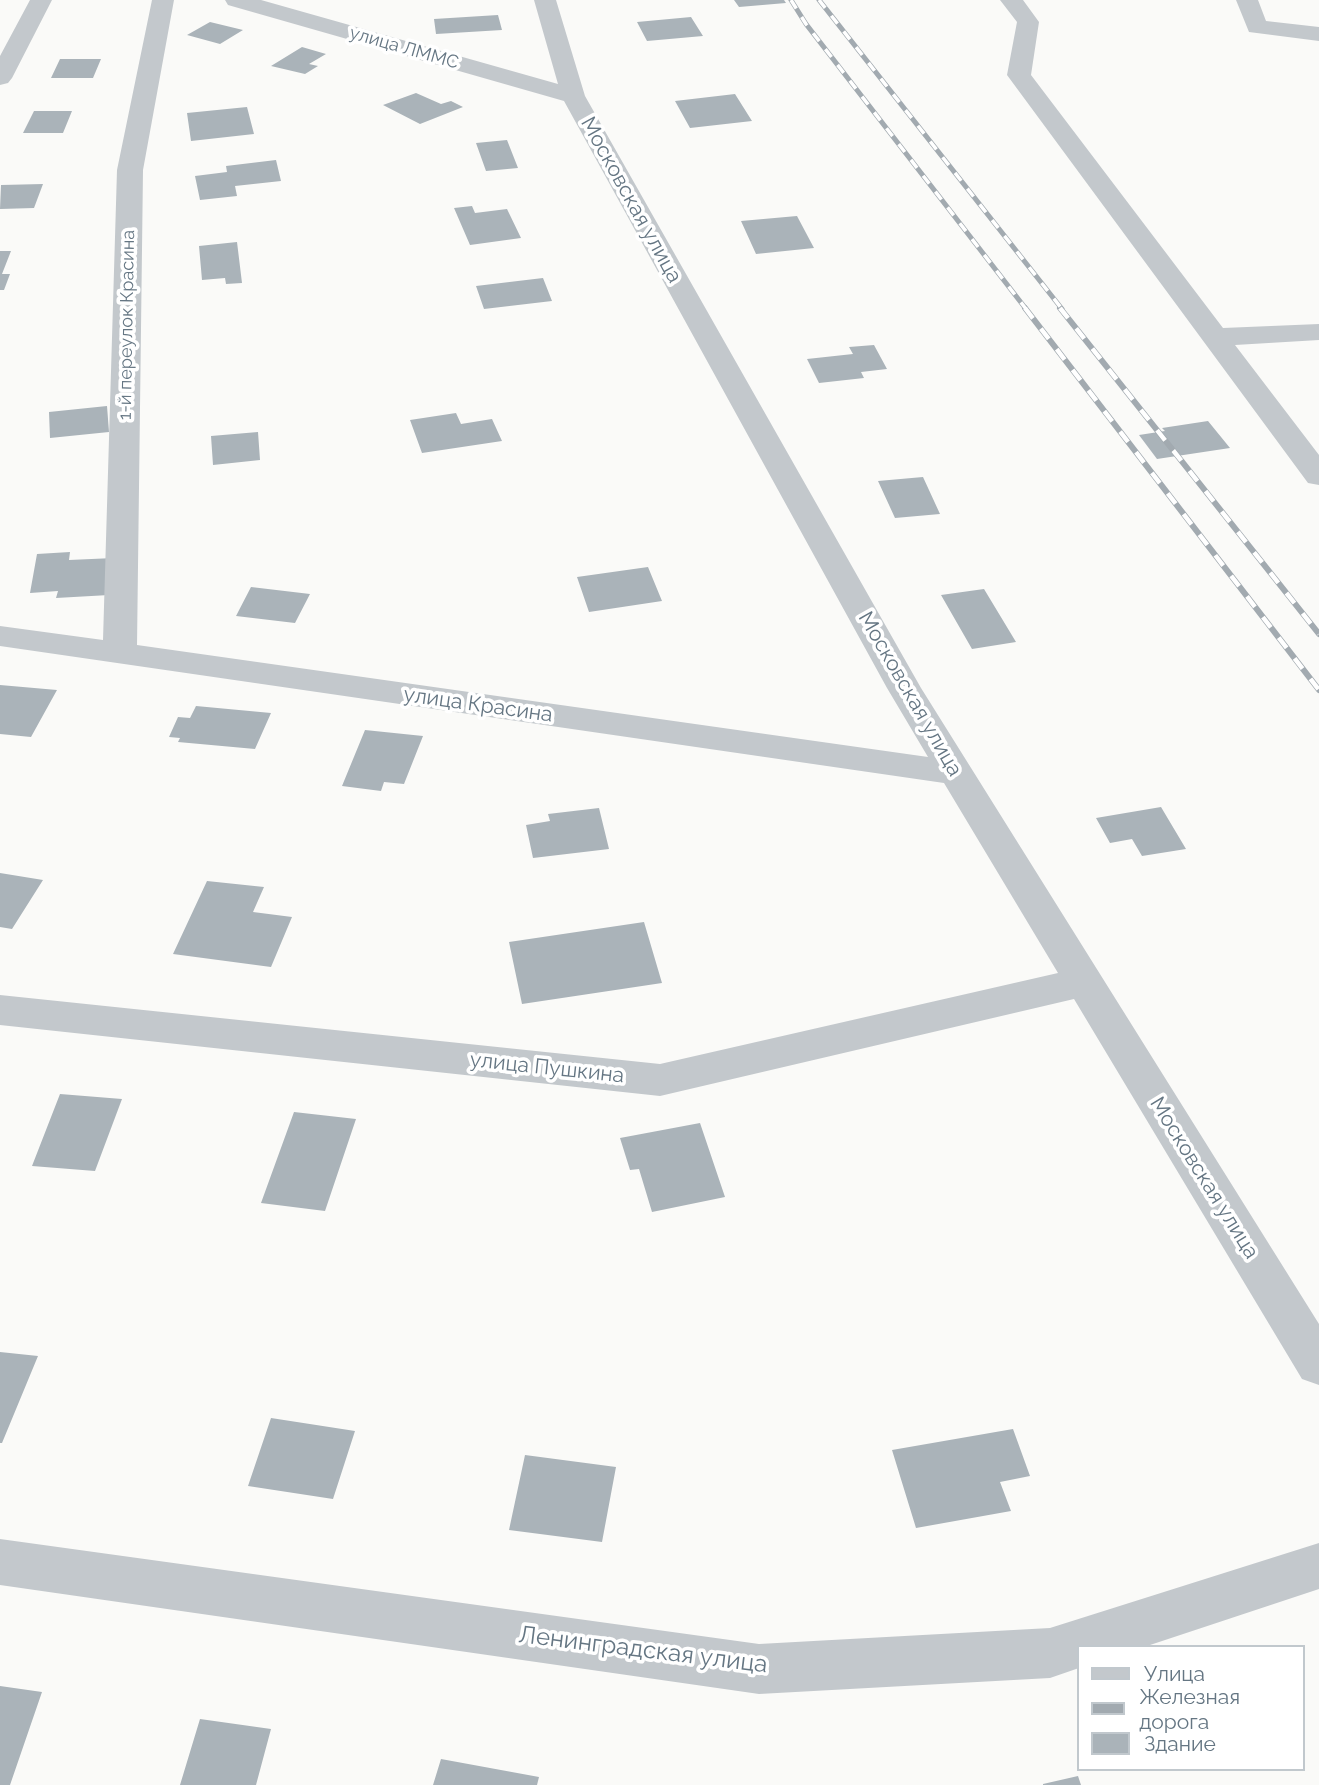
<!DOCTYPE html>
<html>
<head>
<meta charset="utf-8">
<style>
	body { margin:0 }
	#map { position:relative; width:1319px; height:1785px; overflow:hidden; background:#fafaf8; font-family:Raleway,sans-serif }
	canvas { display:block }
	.legend { position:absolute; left:1077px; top:1645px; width:228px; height:126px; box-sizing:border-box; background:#fff; border:2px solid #c1c8cd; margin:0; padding:9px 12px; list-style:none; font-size:21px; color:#657683 }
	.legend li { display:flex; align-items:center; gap:14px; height:35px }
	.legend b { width:35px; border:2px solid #c1c8cd }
</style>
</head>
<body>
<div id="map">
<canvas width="1319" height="1785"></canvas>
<ul class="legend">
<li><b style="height:9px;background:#c3c8cc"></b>Улица</li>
<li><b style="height:9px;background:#a2aab0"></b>Железная дорога</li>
<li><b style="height:19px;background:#aab3b9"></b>Здание</li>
</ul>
</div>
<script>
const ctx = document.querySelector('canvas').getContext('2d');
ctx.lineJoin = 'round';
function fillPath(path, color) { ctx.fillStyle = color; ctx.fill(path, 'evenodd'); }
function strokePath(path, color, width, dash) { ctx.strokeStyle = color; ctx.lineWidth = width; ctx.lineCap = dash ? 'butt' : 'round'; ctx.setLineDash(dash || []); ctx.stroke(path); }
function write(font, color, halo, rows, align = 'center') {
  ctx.font = font + ' Raleway,sans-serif'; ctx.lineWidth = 7; ctx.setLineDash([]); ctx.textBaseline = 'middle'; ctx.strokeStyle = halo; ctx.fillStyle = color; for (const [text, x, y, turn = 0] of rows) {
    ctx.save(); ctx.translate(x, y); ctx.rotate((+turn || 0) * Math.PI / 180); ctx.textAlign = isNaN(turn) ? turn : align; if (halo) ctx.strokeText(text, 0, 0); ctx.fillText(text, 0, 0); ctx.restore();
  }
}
const building = new Path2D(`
	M 734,0 L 784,0 L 786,3 L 739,7 Z
	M 498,15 L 502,30 L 436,34 L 434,19 Z
	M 691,17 L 703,36 L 647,41 L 637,22 Z
	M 210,22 L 243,30 L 220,44 L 187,35 Z
	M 302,47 L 326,54 L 309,64 L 318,66 L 305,74 L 271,66 Z
	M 60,59 L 101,59 L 93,78 L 51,78 Z
	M 416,93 L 441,104 L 451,101 L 463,107 L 420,124 L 383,105 Z
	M 735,94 L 752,121 L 690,128 L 675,101 Z
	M 247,107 L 254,134 L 191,141 L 187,113 Z
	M 34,111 L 72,111 L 63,133 L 23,133 Z
	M 507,140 L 518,168 L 486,171 L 476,143 Z
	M 276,160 L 281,181 L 235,186 L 237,196 L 200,200 L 195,176 L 227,172 L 226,166 Z
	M 43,184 L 34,208 L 0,209 L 1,185 Z
	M 472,206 L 475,213 L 507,209 L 521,238 L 470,245 L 454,208 Z
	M 797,216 L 814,248 L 756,254 L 741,221 Z
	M 237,242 L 242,283 L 226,284 L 225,278 L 202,280 L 199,246 Z
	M 0,251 L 11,251 L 2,274 L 10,274 L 4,290 L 0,290 Z
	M 543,278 L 552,301 L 484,309 L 476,286 Z
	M 874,345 L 887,369 L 861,372 L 864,378 L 819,383 L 807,359 L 853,354 L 849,347 Z
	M 107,406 L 109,432 L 50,438 L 49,412 Z
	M 456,413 L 461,424 L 492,419 L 502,441 L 422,453 L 410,420 Z
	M 1208,421 L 1230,448 L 1157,459 L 1139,435 L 1165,431 L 1162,428 Z
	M 258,432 L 260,460 L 213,465 L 211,436 Z
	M 923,477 L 940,514 L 895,518 L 878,481 Z
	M 70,552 L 69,560 L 114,558 L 109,595 L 56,598 L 58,591 L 30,593 L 37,554 Z
	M 648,567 L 662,601 L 589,612 L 577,577 Z
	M 251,587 L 310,594 L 295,623 L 236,616 Z
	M 984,589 L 1016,642 L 972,649 L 941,595 Z
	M 0,685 L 57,690 L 31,737 L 0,734 Z
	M 196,706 L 271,713 L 255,749 L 178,742 L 180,738 L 169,737 L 178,717 L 190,718 Z
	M 365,730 L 423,736 L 404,784 L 384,782 L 381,791 L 342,786 Z
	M 1161,807 L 1186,849 L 1142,856 L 1132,839 L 1110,843 L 1096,818 Z
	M 599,808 L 609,849 L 533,858 L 526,825 L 550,821 L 548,814 Z
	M 0,873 L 43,880 L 12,929 L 0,927 Z
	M 207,881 L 264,887 L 253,912 L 292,917 L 271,967 L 173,954 Z
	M 644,922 L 662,983 L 522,1004 L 509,942 Z
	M 60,1094 L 122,1099 L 95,1171 L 32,1166 Z
	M 294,1112 L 356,1119 L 325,1211 L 261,1203 Z
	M 700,1123 L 725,1197 L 652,1212 L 639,1169 L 630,1170 L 620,1138 Z
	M 0,1352 L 38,1356 L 2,1443 L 0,1443 Z
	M 271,1418 L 355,1431 L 333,1499 L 248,1486 Z
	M 1013,1429 L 1030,1476 L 1000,1482 L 1011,1511 L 916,1528 L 892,1450 Z
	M 525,1455 L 616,1467 L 602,1542 L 509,1530 Z
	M 0,1686 L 42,1692 L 10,1785 L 0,1785 Z
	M 200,1719 L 271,1729 L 256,1785 L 180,1785 Z
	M 441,1759 L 539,1777 L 537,1785 L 433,1785 Z
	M 1078,1776 L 1081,1785 L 1043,1785 L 1043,1784 Z`);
const minor = new Path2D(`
	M 30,0 L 52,0 L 12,78 L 8,83 L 0,85 L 0,56 Z
	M 152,0 L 174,0 L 143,170 L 137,645 L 928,757 L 887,688 L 564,101 L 228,5 L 225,0 L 261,0 L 558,84 L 534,0 L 556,0 L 585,96 L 921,688 L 1319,1324 L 1319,1385 L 1302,1379 L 1074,999 L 660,1096 L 0,1025 L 0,995 L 660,1064 L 1058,973 L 944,783 L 0,646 L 0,626 L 103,640 L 117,170 Z
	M 1000,0 L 1023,0 L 1039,22 L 1031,75 L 1223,328 L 1319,324 L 1319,340 L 1235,345 L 1319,455 L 1319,485 L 1308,483 L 1007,75 L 1017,22 Z
	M 1236,0 L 1258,0 L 1266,21 L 1319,27 L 1319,41 L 1249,32 Z
	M 0,1539 L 759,1644 L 1050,1628 L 1319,1543 L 1319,1589 L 1144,1647 L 1079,1647 L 1079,1668 L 1050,1678 L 759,1694 L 0,1585 Z`);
const railFar1 = new Path2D(`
	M 791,0 L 806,24 L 1026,309
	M 819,0 L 1062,309`);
const rail = new Path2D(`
	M 1025,308 L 1319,690
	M 1060,308 L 1319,634`);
const farStreetnames = [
	["улица ЛММС",404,48,16],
	["1-й переулок Красина",127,325,-89]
];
const streetNames = [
	["Московская улица",631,200,61],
	["Московская улица",910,694,60],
	["улица Красина",478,705,8],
	["улица Пушкина",547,1068,6],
	["Московская улица",1204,1178,58]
];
const nearStreetnames = [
	["Ленинградская улица",643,1650,7]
];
fillPath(building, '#aab3b9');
fillPath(minor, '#c3c8cc');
strokePath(railFar1, '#a2aab0', 5);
strokePath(rail, '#a2aab0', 6);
strokePath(railFar1, '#fff', 3.5, [10]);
strokePath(rail, '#fff', 4.5, [13]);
write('18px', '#657683', '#fff', farStreetnames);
write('21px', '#657683', '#fff', streetNames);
write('24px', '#657683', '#fff', nearStreetnames);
</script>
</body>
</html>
